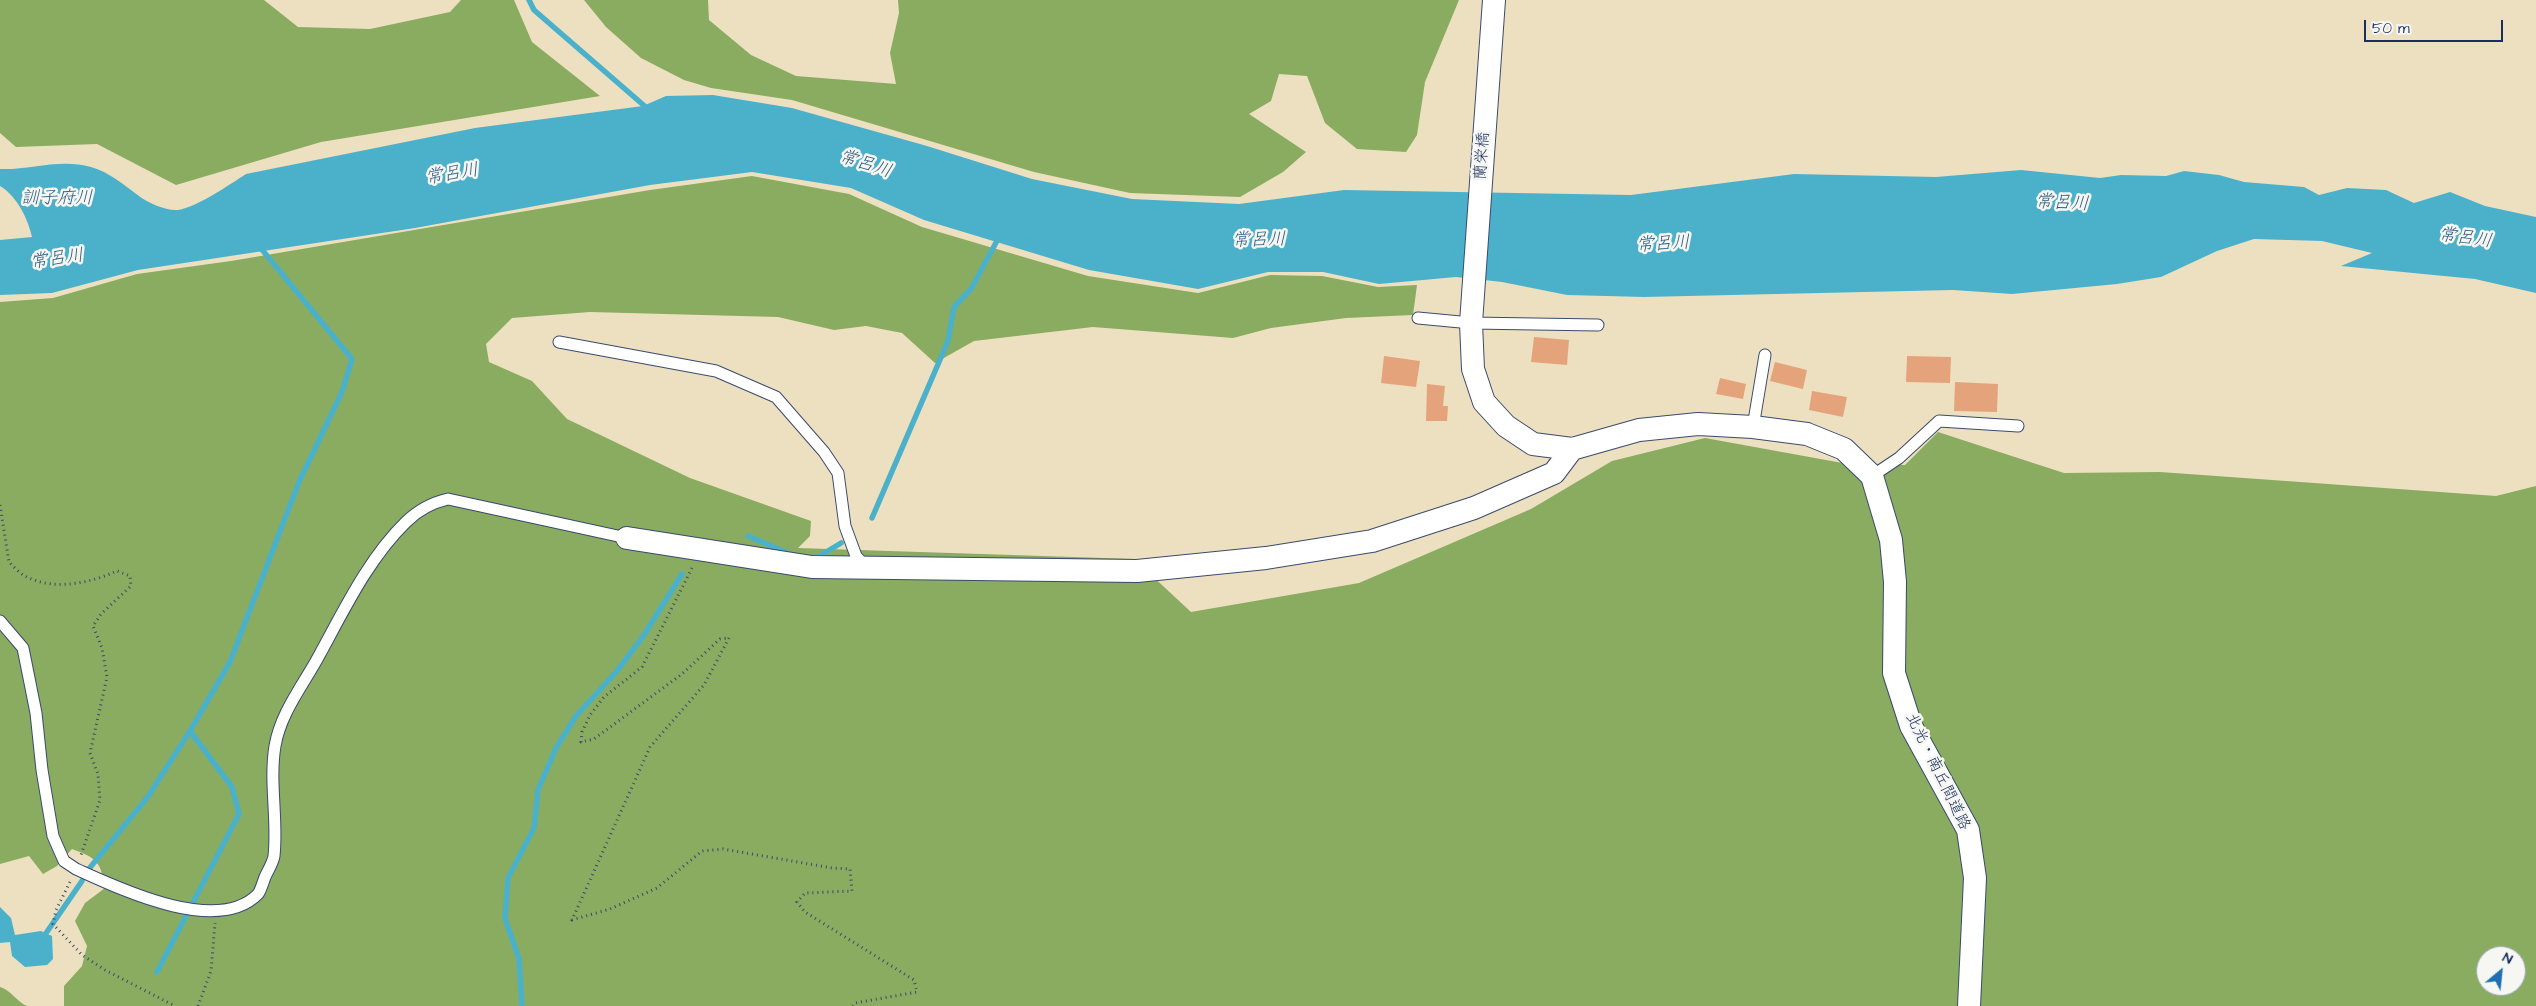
<!DOCTYPE html>
<html>
<head>
<meta charset="utf-8">
<style>
	body { margin:0 }
	#map { position:relative; width:2536px; height:1006px; overflow:hidden; background:#ede0c0; font-family:"Architects Daughter",sans-serif }
	canvas { display:block }
	.north { position:absolute; left:2476px; top:946px; width:50px; height:50px; box-sizing:border-box; background:#f6f6f2; border:1px solid #9ea6b7; border-radius:50%; rotate:28deg; font-size:14px; font-weight:700; line-height:20px; text-align:center; color:#1b2f5e }
	.north::after { content:''; display:block; margin:auto; width:18px; height:22px; background:#1f6fb2; clip-path:polygon(50% 0,100% 100%,50% 72%,0 100%) }
	.scale { position:absolute; left:2364px; top:20px; width:139px; height:22px; box-sizing:border-box; border:2px solid #1b2f5e; border-top:0; padding-left:6px; font-size:15px; line-height:18px; white-space:nowrap; color:#1b2f5e; -webkit-text-stroke:4px #f6f6f2; paint-order:stroke }
</style>
</head>
<body>
<div id="map">
<canvas width="2536" height="1006"></canvas>
<div class="north">N</div>
<div class="scale">50 m</div>
</div>
<script>
const ctx = document.querySelector('canvas').getContext('2d');
ctx.lineJoin = 'round';
function fillPath(path, color) { ctx.fillStyle = color; ctx.fill(path, 'evenodd'); }
function strokePath(path, color, width, dash) { ctx.strokeStyle = color; ctx.lineWidth = width; ctx.lineCap = dash ? 'butt' : 'round'; ctx.setLineDash(dash || []); ctx.stroke(path); }
function write(font, color, halo, rows, align = 'center') {
  ctx.font = font + ' "Architects Daughter","Klee One",sans-serif'; ctx.lineWidth = 5; ctx.setLineDash([]); ctx.textBaseline = 'middle'; ctx.strokeStyle = halo; ctx.fillStyle = color; for (const [text, x, y, turn = 0] of rows) {
    ctx.save(); ctx.translate(x, y); ctx.rotate((+turn || 0) * Math.PI / 180); ctx.textAlign = isNaN(turn) ? turn : align; if (halo) ctx.strokeText(text, 0, 0); ctx.fillText(text, 0, 0); ctx.restore();
  }
}
const forest = new Path2D(`
	M 0,0 L 264,0 L 298,27 L 370,29 L 450,12 L 461,0 L 514,0 L 532,42 L 600,96 L 321,142 L 176,185 L 97,144 L 16,147 L 0,133 Z
	M 584,0 L 708,0 L 709,20 L 751,55 L 796,76 L 896,84 L 890,53 L 899,13 L 898,0 L 1459,0 L 1425,82 L 1417,135 L 1406,152 L 1357,149 L 1325,123 L 1307,76 L 1279,74 L 1271,101 L 1249,114 L 1306,152 L 1283,172 L 1240,197 L 1130,193 L 1034,172 L 792,100 L 711,88 L 684,80 L 641,58 L 606,27 Z
	M 752,176 L 849,194 L 922,227 L 1088,276 L 1198,293 L 1270,275 L 1322,276 L 1378,287 L 1417,285 L 1413,315 L 1346,318 L 1271,328 L 1233,338 L 1093,327 L 974,341 L 935,363 L 902,333 L 866,326 L 834,330 L 778,317 L 590,312 L 512,318 L 486,344 L 489,362 L 532,381 L 567,419 L 690,478 L 811,521 L 810,536 L 798,548 L 1134,559 L 1191,612 L 1359,583 L 1531,509 L 1612,461 L 1705,438 L 1848,464 L 1905,465 L 1938,432 L 2064,473 L 2160,472 L 2496,496 L 2536,486 L 2536,1006 L 64,1006 L 64,986 L 82,966 L 87,946 L 75,921 L 85,903 L 105,888 C 101,862 97,858 72,849 L 57,866 L 43,874 L 29,856 L 0,864 L 0,302 L 53,298 L 137,274 L 231,261 L 650,190 ZM 2486,956 L 2516,956 L 2516,986 L 2486,986 Z
	M 0,987 C 11,990 17,1002 27,1006 L 0,1006 Z`);
const water = new Path2D(`
	M 713,95 L 792,108 L 927,146 L 1032,179 L 1132,199 L 1239,204 L 1344,190 L 1631,195 L 1794,174 L 1936,177 L 2021,170 L 2100,178 L 2121,175 L 2166,176 L 2184,171 L 2219,175 L 2244,182 L 2304,187 L 2319,195 L 2347,188 L 2386,190 L 2414,203 L 2450,192 L 2485,206 L 2536,217 L 2536,293 L 2475,279 L 2341,266 L 2372,253 L 2322,241 L 2254,239 L 2217,251 L 2161,277 L 2117,284 L 2012,294 L 1953,290 L 1644,297 L 1567,295 L 1502,282 L 1456,277 L 1379,284 L 1323,272 L 1268,272 L 1198,289 L 1089,270 L 924,220 L 851,188 L 752,172 L 650,185 L 415,228 L 138,270 L 52,293 L 0,295 L 0,240 L 32,237 C 28,219 17,196 0,186 L 0,169 C 31,170 60,158 91,167 C 109,172 124,185 139,196 C 148,203 166,211 178,210 C 197,207 229,185 246,174 L 475,128 L 643,106 L 666,96 Z
	M 0,907 L 11,918 L 15,935 L 41,931 L 52,936 L 53,959 L 47,965 L 25,967 L 12,956 L 10,942 L 0,943 Z`);
const stream = new Path2D(`
	M 529,0 L 534,10 L 648,109
	M 872,518 L 948,341 L 954,307 L 971,289 L 999,237
	M 748,536 L 790,554
	M 814,557 L 818,557 L 841,543
	M 88,870 L 147,798 L 190,731 L 230,662 L 299,482 L 342,392 L 352,359 L 259,246
	M 42,939 L 82,881
	M 157,972 L 239,814 L 232,787 L 190,731
	M 522,1006 L 519,959 L 505,918 L 508,878 L 534,828 L 538,790 L 556,748 L 576,716 L 617,671 L 644,635 L 682,574`);
const building = new Path2D(`
	M 1534,337 L 1569,340 L 1567,365 L 1531,362 Z
	M 1384,356 L 1420,361 L 1416,387 L 1381,383 Z
	M 1907,356 L 1951,357 L 1950,383 L 1906,382 Z
	M 1775,362 L 1807,370 L 1803,389 L 1770,381 Z
	M 1720,378 L 1746,384 L 1743,399 L 1716,394 Z
	M 1955,382 L 1998,384 L 1997,412 L 1954,411 Z
	M 1427,384 L 1445,386 L 1443,406 L 1448,406 L 1447,421 L 1426,421 Z
	M 1812,391 L 1847,397 L 1843,417 L 1809,410 Z`);
const path = new Path2D(`
	M 0,505 L 9,562 C 14,567 20,574 27,577 C 55,591 90,583 117,571 L 130,576 L 131,586 L 101,614 L 93,626 L 102,648 L 107,677 L 90,753 L 98,774 L 100,800 L 81,855
	M 692,568 L 642,667 L 604,697 L 590,715 L 582,732 L 581,742 L 594,739 L 682,674 L 720,639 L 728,638
	M 729,638 L 704,685 L 650,747 L 572,920 L 610,909 L 657,888 L 702,851 L 723,849 L 832,868 L 850,869 L 852,891 L 805,893 L 797,902 L 805,912 L 914,980 L 917,992 L 855,1003 L 853,1006
	M 70,882 L 56,910 L 53,924 L 82,955 L 105,970 L 175,1006
	M 198,1006 L 211,971 L 215,923`);
const service = new Path2D(`
	M 1418,318 L 1471,323 L 1598,325
	M 559,342 L 716,371 L 776,397 L 824,452 L 838,473 L 845,526 L 856,556 L 866,567
	M 1753,427 L 1765,355
	M 1872,476 L 1899,458 L 1939,421 L 2018,426
	M 0,621 L 23,648 L 36,713 L 42,770 L 53,836 L 64,861 L 76,869 C 118,888 217,936 258,894 C 261,890 263,882 265,877 C 268,870 273,863 274,856 C 278,820 269,782 275,746 C 281,711 305,683 321,652 C 345,608 369,558 406,522 C 418,510 431,503 448,499 L 627,538`);
const minor = new Path2D(`
	M 1494,0 L 1471,323 L 1473,369 L 1484,402 L 1506,426 L 1533,444 L 1572,449 L 1639,430 L 1698,424 L 1753,427 L 1807,434 L 1844,449 L 1872,476 L 1891,540 L 1895,582 L 1894,673 L 1911,726 L 1968,830 L 1975,878 L 1969,1006
	M 627,538 L 812,567 L 1137,571 L 1266,558 L 1372,541 L 1474,508 L 1554,473 L 1572,449`);
const streetNames = [
	["蘭栄橋",1483,156,-86],
	["北光・南丘間道路",1937,772,64]
];
const waterNames = [
	["常呂川",865,165,18],
	["常呂川",452,175,-9],
	["訓子府川",57,199],
	["常呂川",2062,204,3],
	["常呂川",2465,239,8],
	["常呂川",1259,241,-1],
	["常呂川",1663,245,-3],
	["常呂川",57,260,-8]
];
fillPath(forest, '#89ac60');
fillPath(water, '#4bb1ca');
strokePath(stream, '#4bb1ca', 5.5);
fillPath(building, '#e5a37c');
strokePath(service, '#3a4a6d', 13);
strokePath(minor, '#3a4a6d', 24);
strokePath(path, '#3a4a6d', 3, [1, 4]);
strokePath(service, '#fff', 11);
strokePath(minor, '#fff', 22);
write('16px', '#1b2f5e', '#f6f6f2', streetNames);
write('italic 18px', '#2c5c84', '#f6f6f2', waterNames);
</script>
</body>
</html>
